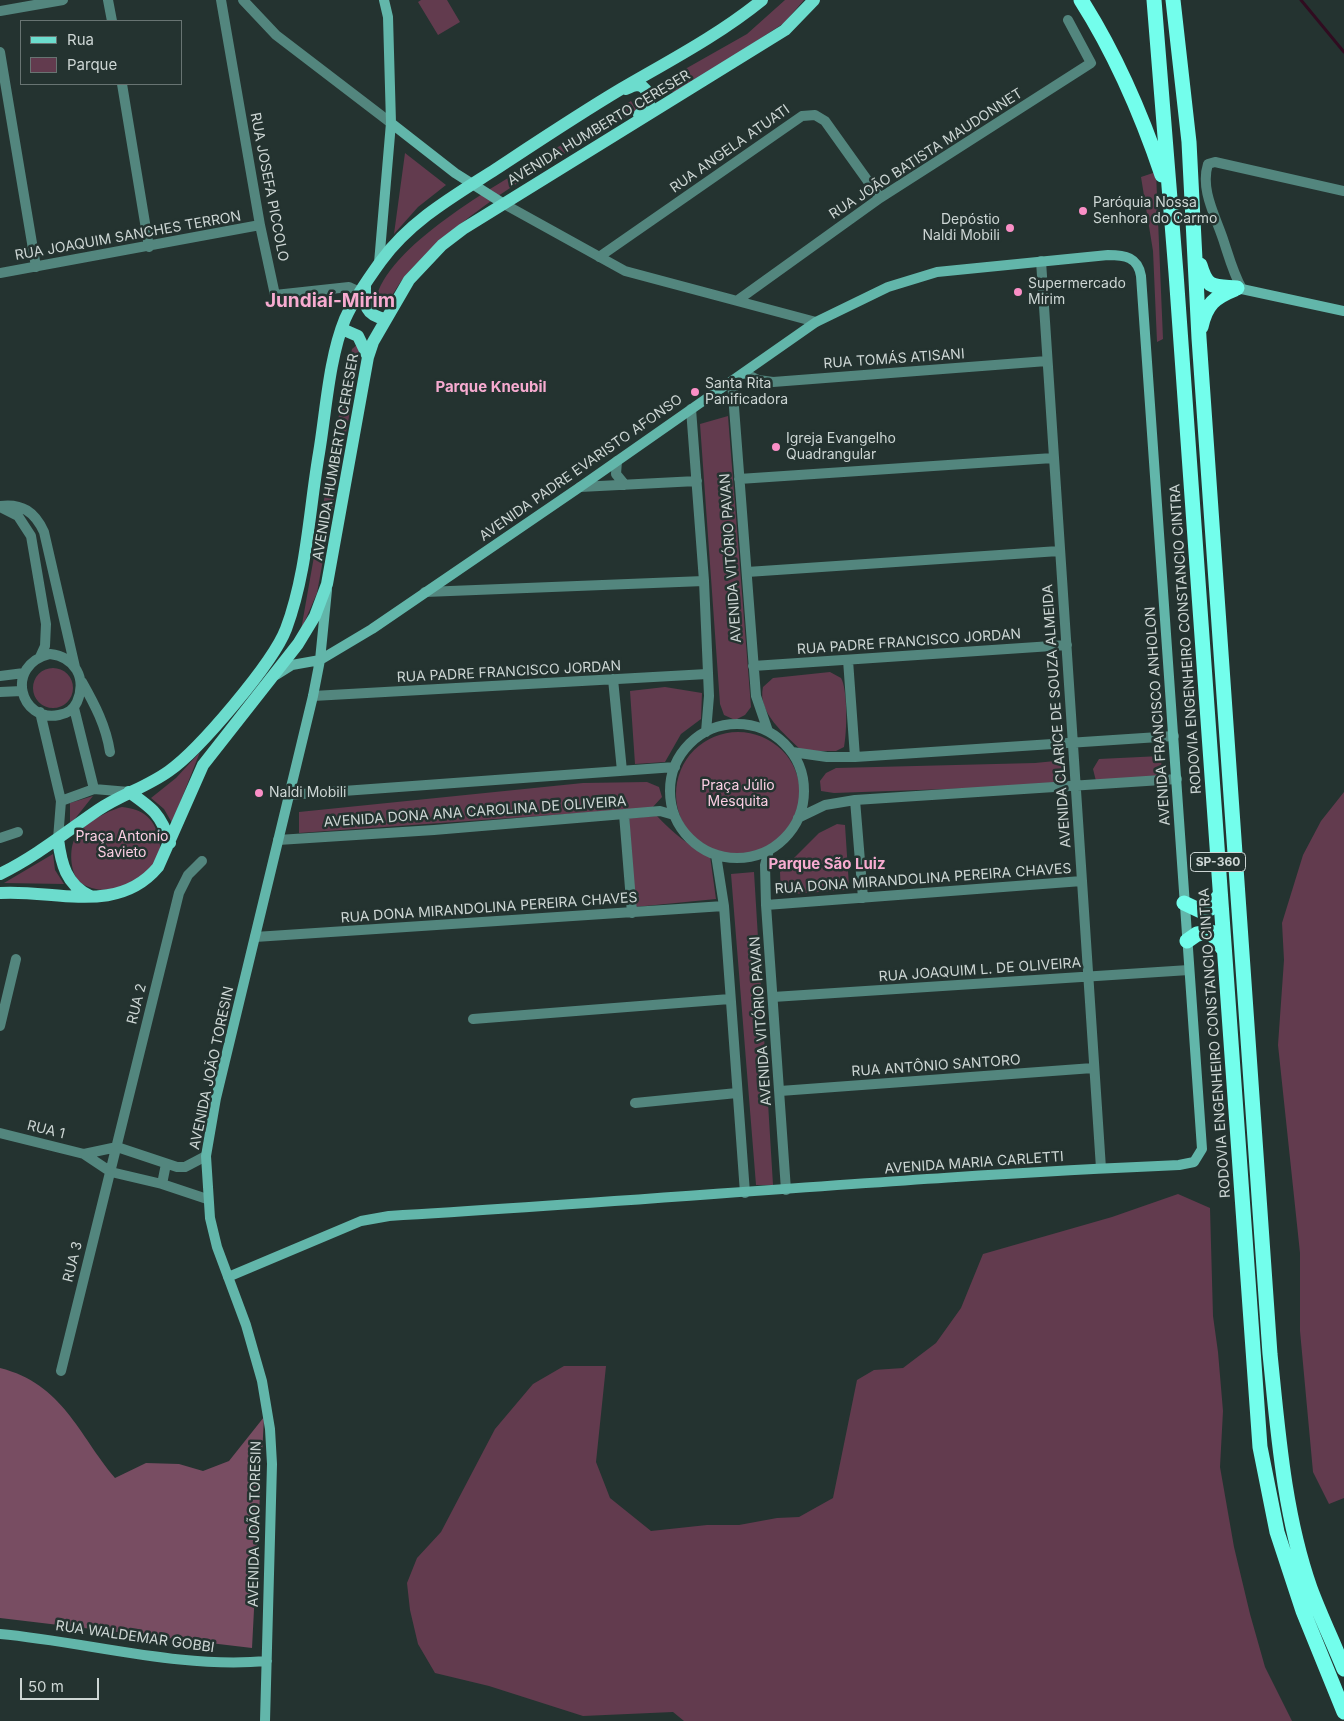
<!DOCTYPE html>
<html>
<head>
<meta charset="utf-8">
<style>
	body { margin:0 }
	#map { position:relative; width:1344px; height:1721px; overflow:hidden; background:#243330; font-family:Inter,sans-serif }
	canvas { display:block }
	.legend { position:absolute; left:20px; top:20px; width:162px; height:65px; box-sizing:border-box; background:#243330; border:1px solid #687472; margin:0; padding:6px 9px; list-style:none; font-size:15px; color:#cdd6d4 }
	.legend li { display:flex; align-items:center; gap:10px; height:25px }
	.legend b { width:25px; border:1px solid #687472 }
	.scale { position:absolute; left:20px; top:1678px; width:79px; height:22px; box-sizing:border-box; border:2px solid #cdd6d4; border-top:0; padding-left:6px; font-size:15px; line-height:18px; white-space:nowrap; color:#cdd6d4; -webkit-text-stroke:4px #243330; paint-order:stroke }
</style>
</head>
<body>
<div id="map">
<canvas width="1344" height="1721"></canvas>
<ul class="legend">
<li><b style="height:6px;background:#6cdccd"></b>Rua</li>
<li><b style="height:14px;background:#623b4e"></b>Parque</li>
</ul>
<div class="scale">50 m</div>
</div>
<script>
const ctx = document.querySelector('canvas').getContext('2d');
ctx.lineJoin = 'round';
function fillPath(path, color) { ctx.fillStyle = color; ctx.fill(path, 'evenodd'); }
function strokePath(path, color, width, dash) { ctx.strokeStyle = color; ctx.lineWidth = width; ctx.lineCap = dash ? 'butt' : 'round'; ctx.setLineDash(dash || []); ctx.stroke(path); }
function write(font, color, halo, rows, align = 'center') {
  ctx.font = font + ' Inter,sans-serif'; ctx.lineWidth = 5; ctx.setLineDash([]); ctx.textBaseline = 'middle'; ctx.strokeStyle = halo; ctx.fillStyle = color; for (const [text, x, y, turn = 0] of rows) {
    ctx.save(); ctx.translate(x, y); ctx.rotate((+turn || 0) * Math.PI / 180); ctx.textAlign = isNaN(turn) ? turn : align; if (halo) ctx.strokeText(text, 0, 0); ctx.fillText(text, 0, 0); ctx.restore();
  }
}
const green = new Path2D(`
	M 421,0 L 447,0 L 460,22 L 438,35 L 418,2 Z
	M 785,0 L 804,0 L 784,23 L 677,93 L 669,91 L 664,81 L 747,34 Z
	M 631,101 L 637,110 C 558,159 468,205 405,276 C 397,286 391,298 384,308 L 375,307 C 377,252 491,189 534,162 C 566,142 598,122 631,101 Z
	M 405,153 L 446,185 L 418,207 L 394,234 Z
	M 1156,172 L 1163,339 L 1157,342 L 1153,251 L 1141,177 Z
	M 357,345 L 361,350 L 317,593 L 301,630 L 345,381 L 352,349 Z
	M 728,416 L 751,707 L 745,715 L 735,720 L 724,715 L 720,704 L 700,424 Z
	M33 688a20 20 0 1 1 40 0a20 20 0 1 1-40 0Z
	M 830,672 L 841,678 C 848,690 847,733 844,747 L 836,751 L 802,751 C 785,734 757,713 763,687 L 773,678 Z
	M 665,687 L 702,693 L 701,719 L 681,734 L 665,762 L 635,764 L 630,691 Z
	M676 794a62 62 0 1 1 124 0a62 62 0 1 1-124 0Z
	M 200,752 L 172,823 L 164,809 L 151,798 L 176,778 Z
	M 1161,756 L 1162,777 L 1096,781 L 1093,769 L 1099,759 Z
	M 1055,761 L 1063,765 L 1061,785 L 834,793 L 821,791 L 820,781 L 826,773 L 836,768 L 1035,763 Z
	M 647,782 L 659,787 L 662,797 L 652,808 L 299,833 L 299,812 L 583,783 Z
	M 1344,792 L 1344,1498 L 1329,1504 L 1313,1472 L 1300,1331 L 1300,1253 L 1278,1045 L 1284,960 L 1282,923 L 1303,855 L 1321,821 Z
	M 93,796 L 70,825 L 70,803 Z
	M 122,807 C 143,809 156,819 159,841 C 160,844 161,849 160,852 C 154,876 118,894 96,889 C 91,888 82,885 79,881 C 70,872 69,849 75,838 C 82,824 107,811 122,807 Z
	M 657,816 C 673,833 689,846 710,856 L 716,899 L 635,907 L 629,818 Z
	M 837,824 L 845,825 L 849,886 L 844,890 L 781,895 L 780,872 L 819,833 Z
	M 53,854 L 55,870 L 64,884 L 4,883 Z
	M 754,872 L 773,1185 L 756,1185 L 731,874 Z
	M 1178,1194 L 1210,1208 L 1213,1316 L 1218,1352 L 1223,1411 L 1220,1467 L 1234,1547 L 1250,1614 L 1265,1667 L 1292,1721 L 684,1721 L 673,1712 L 583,1716 L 489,1686 L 435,1673 L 418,1644 L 410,1610 L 407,1583 L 417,1558 L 441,1532 L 495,1429 L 533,1384 L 564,1366 L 606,1366 L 596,1462 L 610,1498 L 651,1531 L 707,1525 L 739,1525 L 777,1518 L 799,1517 L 833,1498 L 857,1380 L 874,1370 L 903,1368 L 936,1343 L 961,1308 L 983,1254 L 1112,1217 Z`);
const forest = new Path2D(`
	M 0,1368 C 63,1384 78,1434 115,1478 L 146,1463 L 179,1464 L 203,1471 L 229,1461 L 264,1417 L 252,1648 L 0,1618 Z`);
const stream = new Path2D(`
	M 1301,0 L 1344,52`);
const street = new Path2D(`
	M 108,0 L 112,21
	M 221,0 L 260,225 L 275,295 L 349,287 L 360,292
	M 243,0 L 276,35 L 391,123
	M 0,11 L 63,0
	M 0,52 L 36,267
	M 122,84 L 149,247
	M 504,204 L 625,271 L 816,322
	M 599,257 L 802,116 L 815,115 L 825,121 L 880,198
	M 1041,261 L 1101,1168
	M 0,273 L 260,225
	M 1242,289 C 1233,273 1229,257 1223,239 C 1215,215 1200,189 1208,164 L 1215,162 L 1344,191
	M 738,300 L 880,198 L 1091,63 L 1068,20
	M 744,373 L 758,380 L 773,382 L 1047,361
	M 732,381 L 756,696 L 768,731
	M 691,409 L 704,581 L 709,696 L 706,732
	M 617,461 L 616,474 L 625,485
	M 739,479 L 1053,458
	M 580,487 L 697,481
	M 0,506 C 22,503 35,512 44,532 L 75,667
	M 0,507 L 18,516 L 31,536 L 46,624 L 45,646 L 40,657
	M 747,572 L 1059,551
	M 425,592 L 704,581
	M 50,654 C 75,657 87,678 77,702 C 73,710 68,713 59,715 C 20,723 4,665 50,654 Z
	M 848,660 L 855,757
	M 753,666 L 1067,645
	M 0,676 L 24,673
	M 613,679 L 622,771
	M 82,682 C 95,705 106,726 110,752
	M 0,692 L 22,691
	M 313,696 L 707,674
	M 74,708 L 94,789
	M 40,712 L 61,801 L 58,839
	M670 791a67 67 0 1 1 134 0a67 67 0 1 1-134 0Z
	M 792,752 L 827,757 L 855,757 L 1174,736
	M 288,795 L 675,767
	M 855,800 L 863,898
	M 61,801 L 94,789 L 129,792
	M 624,814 L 632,913
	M 798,818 L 825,805 L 855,800 L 1177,779
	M 0,838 L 18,832
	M 278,840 L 434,830 L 660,811 L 674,815
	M 769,850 L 765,865 L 766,905 L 786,1190
	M 716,855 L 724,906 L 745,1193
	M 766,905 L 1082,881
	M 255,937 L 724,906
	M 773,997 L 1189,970
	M 473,1019 L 730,999
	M 0,1026 L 16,959
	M 780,1091 L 1093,1068
	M 635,1103 L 737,1093
	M 0,1133 L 84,1154 L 111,1172 L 162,1184 L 207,1199
	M 84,1154 L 117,1147 L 177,1167 L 185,1167 L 206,1156
	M 162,1184 L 166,1164
	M 61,1371 C 99,1211 139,1052 179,893 L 188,875 L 202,861`);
const secondary = new Path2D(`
	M 391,123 L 455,173 L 504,204
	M 379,263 L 391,123 L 388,17 L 384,0
	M 1237,288 L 1344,311
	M 228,1277 L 361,1221 L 389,1216 C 652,1201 915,1176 1179,1165 L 1194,1162 L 1202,1149 L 1141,276 C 1138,257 1125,255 1108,255 L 937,272 L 888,287 L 816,322 L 580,487 L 372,629 L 320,660 L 292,665 L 276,675
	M 0,1634 C 88,1642 178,1669 267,1661
	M 265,1721 L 272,1464 L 270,1429 L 262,1381 L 246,1325 L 217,1247 L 210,1218 L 206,1156 L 216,1098 L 313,696 L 320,660 L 327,590`);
const primary = new Path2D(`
	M 626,89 C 630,87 635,85 638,85 C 647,86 651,99 648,105 L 639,115
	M 365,284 C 365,304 363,314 385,319
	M 342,329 L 358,336 L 368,357
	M 129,792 C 152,808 161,814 170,843
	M 58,839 C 61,863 66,885 90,896
	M 0,874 C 35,857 66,832 98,810 C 120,795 147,787 169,771 C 199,750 273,663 286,629 C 307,573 309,511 319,453 C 326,411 329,358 345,319 C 354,299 368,279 381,261 C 411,220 454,196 496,169 C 537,142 579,114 621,89 C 669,61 719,35 762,0
	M 0,893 C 54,889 117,916 158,867 L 203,765 L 298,644 L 315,616 L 327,584 L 368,357 L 373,342 L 409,280 L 442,245 L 463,229 L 785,30 L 814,0`);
const highway = new Path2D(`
	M 1081,0 C 1116,55 1141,113 1162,175
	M 1154,0 L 1176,273 L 1260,1447 L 1277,1532 L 1303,1611 L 1344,1712
	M 1173,0 L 1189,142 L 1199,338 L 1270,1354 C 1278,1432 1284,1514 1310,1588 C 1320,1615 1333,1642 1344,1669
	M 1200,265 C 1207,289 1213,286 1237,288
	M 1201,327 C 1206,304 1215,297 1235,289
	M 1184,903 L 1203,912 L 1209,909 L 1220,895
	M 1187,941 L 1197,934 L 1211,932 L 1224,950`);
const markers = [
	[1083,211,5,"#fa8fc6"],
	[1010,228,5,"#fa8fc6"],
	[1018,292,5,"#fa8fc6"],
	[695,392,5,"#fa8fc6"],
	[776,447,5,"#fa8fc6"],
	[259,793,5,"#fa8fc6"]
];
const shields = [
	[1218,862,55]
];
const shieldNames = [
	["SP-360",1218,862]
];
const streetNames = [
	["AVENIDA HUMBERTO CERESER",599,128,-31],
	["RUA ANGELA ATUATI",730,149,-35],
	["RUA JOÃO BATISTA MAUDONNET",926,154,-33],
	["RUA JOSEFA PICCOLO",269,187,79],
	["RUA JOAQUIM SANCHES TERRON",128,236,-10],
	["RUA TOMÁS ATISANI",894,359,-4],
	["AVENIDA HUMBERTO CERESER",336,457,-80],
	["AVENIDA PADRE EVARISTO AFONSO",581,468,-35],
	["AVENIDA VITÓRIO PAVAN",731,558,-94],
	["RODOVIA ENGENHEIRO CONSTANCIO CINTRA",1186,639,-94],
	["RUA PADRE FRANCISCO JORDAN",909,642,-4],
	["RUA PADRE FRANCISCO JORDAN",509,672,-3],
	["AVENIDA CLARICE DE SOUZA ALMEIDA",1057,716,-94],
	["AVENIDA FRANCISCO ANHOLON",1158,716,-94],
	["AVENIDA DONA ANA CAROLINA DE OLIVEIRA",475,812,-4],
	["RUA DONA MIRANDOLINA PEREIRA CHAVES",923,879,-4],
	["RUA DONA MIRANDOLINA PEREIRA CHAVES",489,908,-4],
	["RUA JOAQUIM L. DE OLIVEIRA",980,970,-4],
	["RUA 2",137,1004,-76],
	["AVENIDA VITÓRIO PAVAN",761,1021,-94],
	["RODOVIA ENGENHEIRO CONSTANCIO CINTRA",1215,1043,-94],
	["RUA ANTÔNIO SANTORO",936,1066,-4],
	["AVENIDA JOÃO TORESIN",212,1068,-78],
	["RUA 1",46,1130,14],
	["AVENIDA MARIA CARLETTI",974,1163,-4],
	["RUA 3",73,1262,-76],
	["AVENIDA JOÃO TORESIN",255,1524,-89],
	["RUA WALDEMAR GOBBI",135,1637,8]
];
const poiNames = [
	["Paróquia Nossa",1093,203],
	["Senhora do Carmo",1093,219],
	["Depóstio",1000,220,"right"],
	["Naldi Mobili",1000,236,"right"],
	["Supermercado",1028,284],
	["Mirim",1028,300],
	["Santa Rita",705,384],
	["Panificadora",705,400],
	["Igreja Evangelho",786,439],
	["Quadrangular",786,455],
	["Naldi Mobili",269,793]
];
const parkNames = [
	["Praça Júlio",738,786],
	["Mesquita",738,802],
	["Praça Antonio",122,837],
	["Savieto",122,853]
];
const neighbourhoodNames = [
	["Parque Kneubil",491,387],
	["Parque São Luiz",827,864]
];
const districtNames = [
	["Jundiaí-Mirim",330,301]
];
fillPath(green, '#623b4e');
fillPath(forest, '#784d62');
strokePath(stream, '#300c20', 3);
strokePath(street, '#53867e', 10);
strokePath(secondary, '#62b6aa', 10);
strokePath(primary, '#6cdccd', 12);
strokePath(highway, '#73feec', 15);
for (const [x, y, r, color] of markers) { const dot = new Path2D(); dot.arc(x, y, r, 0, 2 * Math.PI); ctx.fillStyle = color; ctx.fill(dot); strokePath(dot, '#243330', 2); }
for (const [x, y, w] of shields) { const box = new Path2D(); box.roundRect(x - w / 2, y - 9.5, w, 19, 4); ctx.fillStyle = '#243330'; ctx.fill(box); strokePath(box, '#cdd6d4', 1); }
write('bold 12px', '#cdd6d4', null, shieldNames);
write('14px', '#cdd6d4', '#243330', streetNames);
write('14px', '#cdd6d4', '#243330', poiNames, 'left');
write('14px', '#fbcee3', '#243330', parkNames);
write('bold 15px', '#f7abd0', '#243330', neighbourhoodNames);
write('bold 19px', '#f7abd0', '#243330', districtNames);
</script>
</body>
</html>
